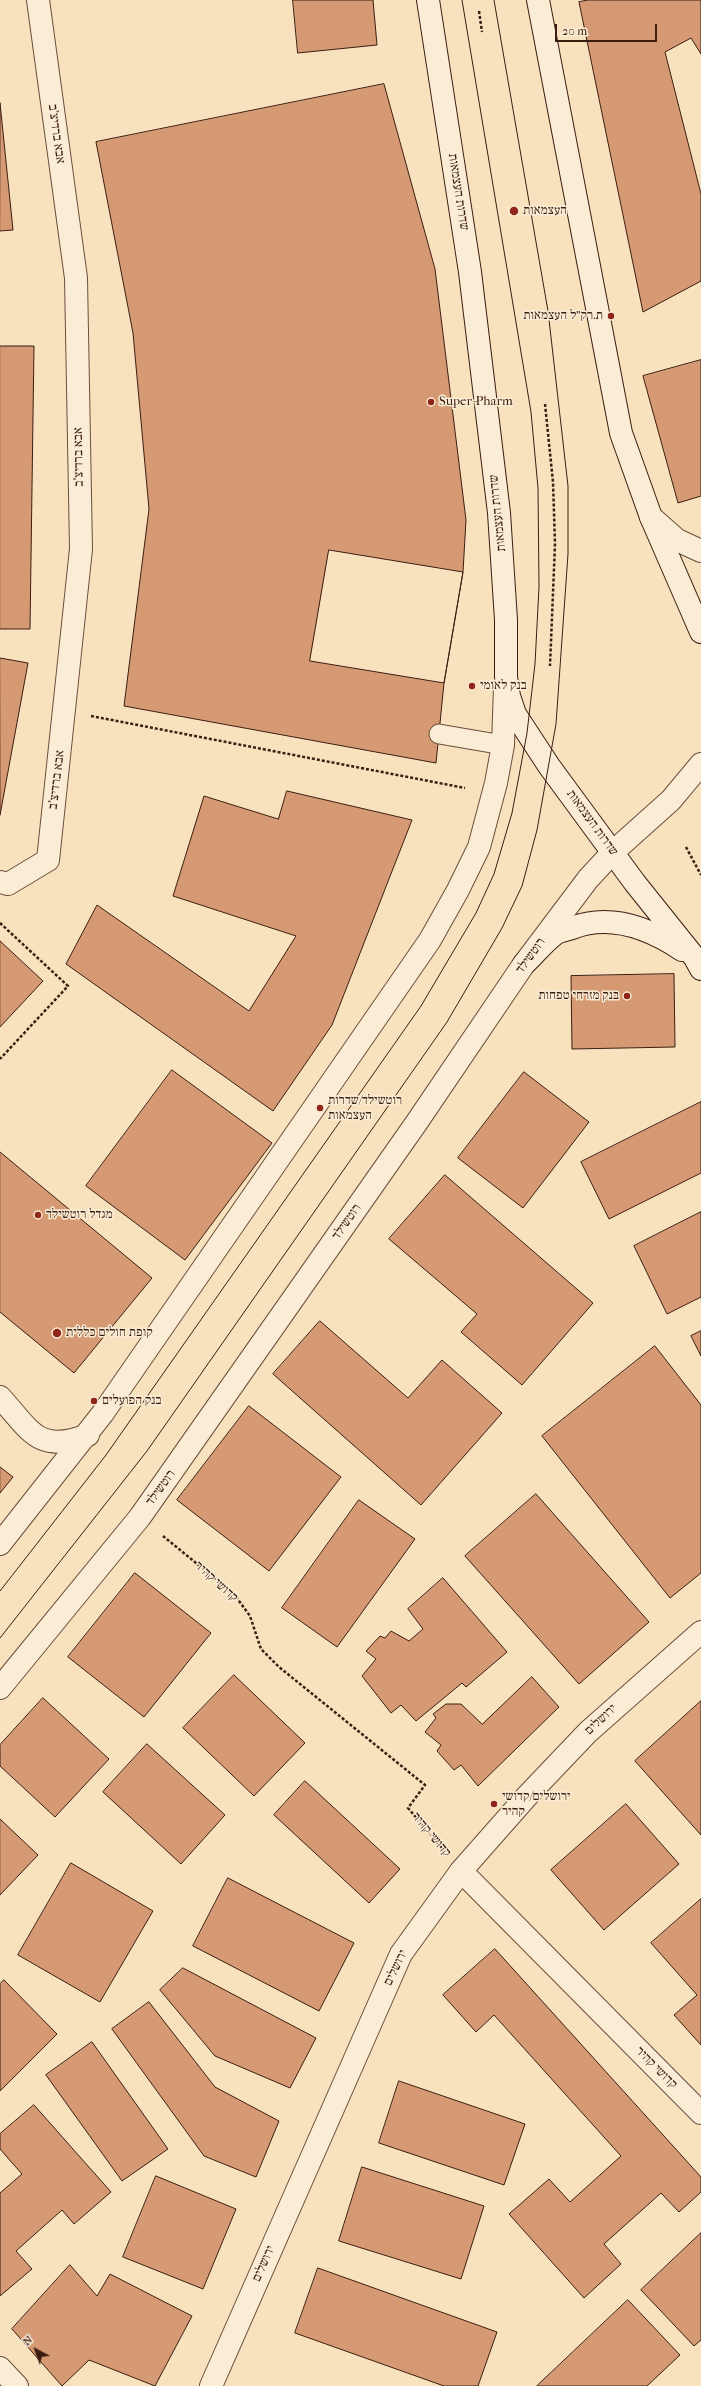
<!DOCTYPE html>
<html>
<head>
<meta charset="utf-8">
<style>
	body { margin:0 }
	#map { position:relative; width:701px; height:2386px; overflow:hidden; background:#f8e2be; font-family:"IM FELL French Canon",serif }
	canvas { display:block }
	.north { position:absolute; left:16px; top:2330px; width:40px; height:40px; -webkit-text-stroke:3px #faecd5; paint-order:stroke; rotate:319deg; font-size:11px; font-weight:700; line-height:16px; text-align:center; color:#3c1d11 }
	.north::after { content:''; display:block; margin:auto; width:14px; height:18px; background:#3c1d11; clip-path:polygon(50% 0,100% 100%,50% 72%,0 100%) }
	.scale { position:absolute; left:555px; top:24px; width:102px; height:18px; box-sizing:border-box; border:2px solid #3c1d11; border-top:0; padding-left:5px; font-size:12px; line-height:14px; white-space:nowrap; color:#3c1d11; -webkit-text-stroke:3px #faecd5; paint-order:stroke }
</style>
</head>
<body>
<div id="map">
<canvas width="701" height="2386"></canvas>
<div class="north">N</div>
<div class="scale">20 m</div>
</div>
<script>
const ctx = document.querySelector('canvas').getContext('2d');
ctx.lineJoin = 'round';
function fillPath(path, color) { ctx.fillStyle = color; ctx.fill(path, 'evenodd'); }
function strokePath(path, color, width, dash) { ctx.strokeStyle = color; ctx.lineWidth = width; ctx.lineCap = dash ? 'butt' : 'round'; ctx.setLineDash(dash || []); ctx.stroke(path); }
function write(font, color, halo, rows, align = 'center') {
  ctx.font = font + ' "IM FELL French Canon","Frank Ruhl Libre",serif'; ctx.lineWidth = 3; ctx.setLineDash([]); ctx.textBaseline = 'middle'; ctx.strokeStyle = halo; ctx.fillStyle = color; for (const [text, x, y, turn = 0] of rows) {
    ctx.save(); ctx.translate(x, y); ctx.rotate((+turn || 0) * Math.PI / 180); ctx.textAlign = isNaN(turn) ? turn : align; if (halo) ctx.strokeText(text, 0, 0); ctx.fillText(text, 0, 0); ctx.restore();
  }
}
const building = new Path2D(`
	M 293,0 L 373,0 L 377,45 L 298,53 Z
	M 589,0 L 701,0 L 701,54 L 691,38 L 665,52 L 701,194 L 701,281 L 643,312 L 579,2 Z
	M 384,84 L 435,269 L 466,520 L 463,572 L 444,683 L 436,763 L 124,706 L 149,509 L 133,333 L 96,142 Z
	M 0,103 L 13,230 L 0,231 Z
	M 0,346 L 34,346 L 30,629 L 0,629 Z
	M 701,360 L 701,496 L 678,503 L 643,376 Z
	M 329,550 L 463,572 L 444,683 L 310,661 Z
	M 0,658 L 28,663 L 0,815 Z
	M 287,791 L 412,820 L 332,1025 L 273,1111 L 66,964 L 97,905 L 249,1011 L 296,936 L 173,896 L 204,796 L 278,819 Z
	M 0,941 L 43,981 L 0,1027 Z
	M 674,974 L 675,1047 L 572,1049 L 571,976 Z
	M 172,1070 L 272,1143 L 185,1260 L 86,1186 Z
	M 524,1072 L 589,1122 L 523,1208 L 458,1158 Z
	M 701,1102 L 701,1173 L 609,1219 L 581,1162 Z
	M 0,1152 L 152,1278 L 74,1373 L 0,1312 Z
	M 445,1175 L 593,1303 L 522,1385 L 461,1332 L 477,1314 L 389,1239 Z
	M 701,1212 L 701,1297 L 667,1314 L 634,1246 Z
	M 320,1321 L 408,1398 L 442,1360 L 502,1413 L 421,1505 L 273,1374 Z
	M 701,1331 L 701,1356 L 691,1336 Z
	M 655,1346 L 701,1405 L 701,1573 L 670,1598 L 542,1436 Z
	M 249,1406 L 341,1477 L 269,1571 L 177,1500 Z
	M 0,1467 L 13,1477 L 0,1493 Z
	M 536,1494 L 649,1622 L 579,1684 L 465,1556 Z
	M 359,1500 L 415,1539 L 337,1647 L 282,1608 Z
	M 135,1573 L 211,1633 L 144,1717 L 68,1657 Z
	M 443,1578 L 507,1652 L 466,1687 L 462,1683 L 416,1721 L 401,1705 L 391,1713 L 362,1676 L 376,1659 L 366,1651 L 380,1636 L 385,1638 L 391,1631 L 409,1641 L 423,1629 L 408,1609 Z
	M 234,1675 L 305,1743 L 254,1796 L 183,1728 Z
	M 532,1677 L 559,1707 L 478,1786 L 461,1765 L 454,1770 L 437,1751 L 441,1745 L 425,1732 L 436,1718 L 433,1714 L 446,1704 L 461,1704 L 482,1724 Z
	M 43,1698 L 109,1759 L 55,1817 L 0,1766 L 0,1745 Z
	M 701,1701 L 701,1835 L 635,1761 Z
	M 147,1744 L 225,1815 L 181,1864 L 103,1792 Z
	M 305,1781 L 400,1869 L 369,1903 L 274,1815 Z
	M 626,1804 L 679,1864 L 604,1930 L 551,1870 Z
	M 0,1819 L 38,1855 L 0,1895 Z
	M 71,1863 L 153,1911 L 100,2002 L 18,1955 Z
	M 228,1878 L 354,1943 L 319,2011 L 193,1946 Z
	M 701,1899 L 701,2045 L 674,2015 L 697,1995 L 651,1943 Z
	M 495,1949 L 701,2177 L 701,2192 L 679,2212 L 661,2193 L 604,2244 L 621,2264 L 584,2298 L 509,2214 L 549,2179 L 570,2202 L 621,2156 L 494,2015 L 476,2032 L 443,1995 Z
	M 183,1968 L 316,2038 L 290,2088 L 215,2056 L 160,1990 Z
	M 4,1980 L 57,2034 L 0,2091 L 0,1984 Z
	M 149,2002 L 215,2087 L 279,2121 L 256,2177 L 204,2156 L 112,2029 Z
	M 92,2042 L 168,2149 L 122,2181 L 46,2075 Z
	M 399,2081 L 525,2124 L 504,2185 L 379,2143 Z
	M 34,2105 L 111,2192 L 74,2224 L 62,2210 L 16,2251 L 32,2269 L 0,2296 L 0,2193 L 22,2174 L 0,2149 L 0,2134 Z
	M 362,2167 L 484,2206 L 461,2279 L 339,2241 Z
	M 156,2176 L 236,2209 L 203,2289 L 123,2257 Z
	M 701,2233 L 701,2340 L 694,2346 L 641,2290 Z
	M 70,2265 L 97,2296 L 110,2274 L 192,2316 L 155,2386 L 89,2360 L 62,2386 L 12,2329 Z
	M 318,2268 L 497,2332 L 478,2386 L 444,2386 L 295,2333 Z
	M 628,2300 L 680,2355 L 647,2386 L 537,2386 Z`);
const path = new Path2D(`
	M 479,11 L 482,32
	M 545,404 L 553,482 L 555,544 L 550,666
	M 91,716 L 465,788
	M 686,847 L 701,875
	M 0,923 L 68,986 L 0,1059
	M 163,1536 L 234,1594 L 250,1616 L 261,1649 L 279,1667 L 425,1785 L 408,1808 L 443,1849`);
const service = new Path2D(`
	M 439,734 L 503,745`);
const minor = new Path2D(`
	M 651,517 L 677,540 L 701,551
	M 0,882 L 8,884 L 48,860 L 81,549 L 76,278 L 38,0
	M 0,1397 C 31,1431 38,1454 88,1435
	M 461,1871 L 701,2113`);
const tertiary = new Path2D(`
	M 0,1544 L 103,1413 L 430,940 L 458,890 L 479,847 L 496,783 L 503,745 L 505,686
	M 0,1688 L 140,1517 L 417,1122 L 524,964 L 588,879 L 613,852 L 671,800 L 701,764
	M 0,2368 L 17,2386
	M 211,2386 L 401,1954 L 461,1871 L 528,1795 L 588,1732 L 701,1632`);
const secondary = new Path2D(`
	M 428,0 L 470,272 L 499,513 L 506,620 L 506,677 L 509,696 L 515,714 L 549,766 L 635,883 L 695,958 L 701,969
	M 538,0 L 621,433 L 651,517 L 701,632
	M 524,964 C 534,955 544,942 555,934 C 559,931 567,930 572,928 C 611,913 649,928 682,950`);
const tram = new Path2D(`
	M 0,1591 L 106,1455 L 421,1006 L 476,913 L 494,874 L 512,813 L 527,733 L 535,664 L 539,587 L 538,488 L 531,412 L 462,0
	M 0,1638 L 147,1451 L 447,1022 L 502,928 L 522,886 L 537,830 L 556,724 L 568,554 L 568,486 L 548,311 L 494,0`);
const markers = [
	[514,211,5,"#8f2418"],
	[611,316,4,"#8f2418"],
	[431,402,4,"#8f2418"],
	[472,686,4,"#8f2418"],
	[627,996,4,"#8f2418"],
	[320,1108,4,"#8f2418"],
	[38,1215,4,"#8f2418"],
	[57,1333,5,"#8f2418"],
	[94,1401,4,"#8f2418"],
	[494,1804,4,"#8f2418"]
];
const streetNames = [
	["אבא ברדיצ'ב",56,134,82],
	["שדרות העצמאות",458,192,81],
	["אבא ברדיצ'ב",79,457,-91],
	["שדרות העצמאות",498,513,-96],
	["אבא ברדיצ'ב",57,780,-83],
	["שדרות העצמאות",592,823,54],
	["רוטשילד",531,956,-54],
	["רוטשילד",347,1222,-55],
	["רוטשילד",161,1488,-54],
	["קדושי קהיר",216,1582,42],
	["ירושלים",601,1720,-43],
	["קדושי קהיר",431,1835,50],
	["ירושלים",396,1968,-64],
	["קדושי קהיר",656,2068,45],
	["ירושלים",264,2264,-66]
];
const poiNames = [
	["העצמאות",523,211],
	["ת.רק״ל העצמאות",603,316,"right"],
	["Super-Pharm",439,402],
	["בנק לאומי",480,686],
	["בנק מזרחי טפחות",619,996,"right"],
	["רוטשילד/שדרות",328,1101],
	["העצמאות",328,1116],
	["מגדל רוטשילד",46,1215],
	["קופת חולים כללית",66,1333],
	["בנק הפועלים",102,1401],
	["ירושלים/קדושי",502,1797],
	["קהיר",502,1812]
];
fillPath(building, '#d59a73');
strokePath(building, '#3c1d11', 1);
strokePath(service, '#6b4e3c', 21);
strokePath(minor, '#6b4e3c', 24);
strokePath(tertiary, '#6b4e3c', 24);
strokePath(secondary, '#3c1d11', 24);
strokePath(path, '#3c1d11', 2.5, [3, 2]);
strokePath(service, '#faecd5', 19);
strokePath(minor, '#faecd5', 22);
strokePath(tertiary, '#faecd5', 22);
strokePath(secondary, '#faecd5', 22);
strokePath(tram, '#3c1d11', 1);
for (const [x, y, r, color] of markers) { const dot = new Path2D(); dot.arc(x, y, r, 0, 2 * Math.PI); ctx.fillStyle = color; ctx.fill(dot); strokePath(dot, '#faecd5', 1.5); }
write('13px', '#3c1d11', '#faecd5', streetNames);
write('13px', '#3c1d11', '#faecd5', poiNames, 'left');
</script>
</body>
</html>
